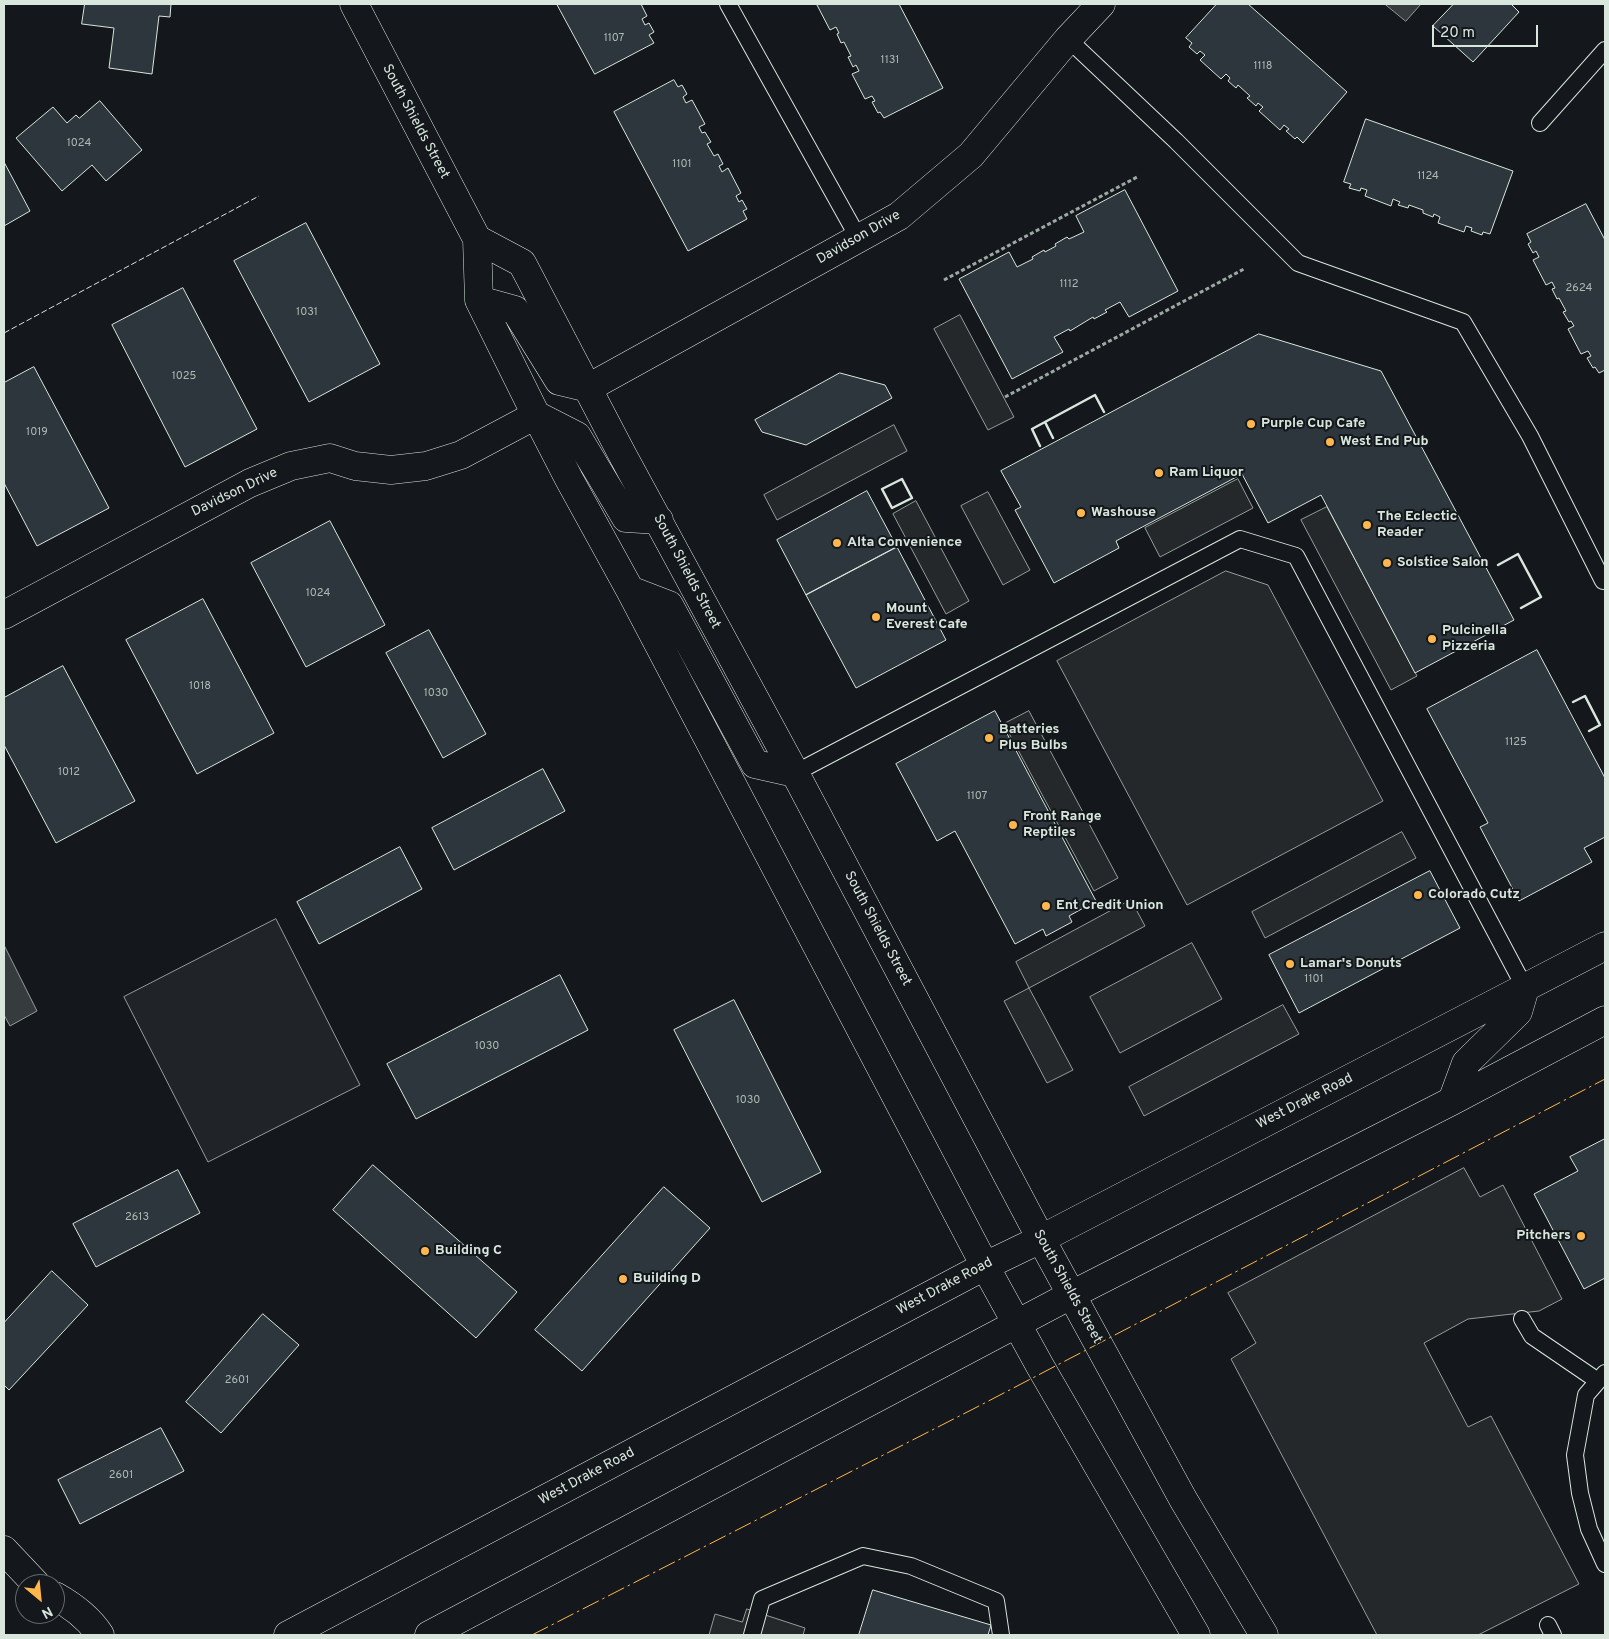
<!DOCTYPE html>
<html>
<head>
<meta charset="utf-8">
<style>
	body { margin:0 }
	#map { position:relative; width:1609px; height:1639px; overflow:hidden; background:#14181c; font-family:Overpass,sans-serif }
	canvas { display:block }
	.frame { position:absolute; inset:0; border:5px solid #d8e6dc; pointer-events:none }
	.north { position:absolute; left:15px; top:1574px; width:50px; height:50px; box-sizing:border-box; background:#14181c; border:1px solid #626a69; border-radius:50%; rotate:152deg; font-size:14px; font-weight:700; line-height:20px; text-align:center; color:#d8e6dc }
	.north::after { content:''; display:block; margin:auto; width:18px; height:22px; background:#ffb74d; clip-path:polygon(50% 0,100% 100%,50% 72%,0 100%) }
	.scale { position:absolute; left:1432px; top:25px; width:106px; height:22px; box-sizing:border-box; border:2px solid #d8e6dc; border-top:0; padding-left:6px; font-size:15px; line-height:18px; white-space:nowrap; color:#d8e6dc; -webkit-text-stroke:4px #14181c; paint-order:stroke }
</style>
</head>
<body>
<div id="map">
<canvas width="1609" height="1639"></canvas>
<div class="frame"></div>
<div class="north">N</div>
<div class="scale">20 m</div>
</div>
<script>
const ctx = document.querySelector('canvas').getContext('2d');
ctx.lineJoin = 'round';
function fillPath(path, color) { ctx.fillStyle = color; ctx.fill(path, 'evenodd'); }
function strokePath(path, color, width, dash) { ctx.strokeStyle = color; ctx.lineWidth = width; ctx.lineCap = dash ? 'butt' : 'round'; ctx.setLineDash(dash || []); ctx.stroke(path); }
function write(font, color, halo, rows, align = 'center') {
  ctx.font = font + ' Overpass,sans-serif'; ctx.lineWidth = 4; ctx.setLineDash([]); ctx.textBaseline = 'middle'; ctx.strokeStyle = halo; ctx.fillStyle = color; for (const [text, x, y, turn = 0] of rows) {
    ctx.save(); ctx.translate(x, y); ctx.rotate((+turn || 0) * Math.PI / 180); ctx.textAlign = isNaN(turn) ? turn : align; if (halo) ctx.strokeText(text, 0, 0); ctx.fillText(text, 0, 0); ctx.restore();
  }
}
const green = new Path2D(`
	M 276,919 L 360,1085 L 208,1162 L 124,997 Z`);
const parking = new Path2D(`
	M 960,315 L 1014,417 L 988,430 L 934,329 Z
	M 894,425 L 907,451 L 777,520 L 764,495 Z
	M 1238,479 L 1253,508 L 1160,557 L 1145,528 Z
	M 988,492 L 1030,570 L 1003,585 L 961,506 Z
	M 916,501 L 969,601 L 946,614 L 893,514 Z
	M 1327,507 L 1417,676 L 1391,690 L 1301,520 Z
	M 1226,571 L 1268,585 L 1383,801 L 1187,905 L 1057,661 Z
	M 1029,711 L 1118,878 L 1094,891 L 1004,724 Z
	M 1402,832 L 1416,858 L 1265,938 L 1252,912 Z
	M 1131,900 L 1145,926 L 1029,988 L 1073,1070 L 1047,1083 L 1004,1001 L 1029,988 L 1016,962 Z
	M 1192,943 L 1222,999 L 1120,1053 L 1090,997 Z
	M 1283,1005 L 1299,1034 L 1144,1116 L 1129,1087 Z
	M 1464,1168 L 1480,1197 L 1503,1185 L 1562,1299 L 1539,1311 L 1468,1319 L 1424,1343 L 1468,1427 L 1491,1416 L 1579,1584 L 1478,1635 L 1377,1635 L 1231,1359 L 1256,1343 L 1228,1293 Z
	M 747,1609 L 805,1628 L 803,1635 L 709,1635 L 715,1614 L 742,1622 Z`);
const water = new Path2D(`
	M 1385,4 L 1421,4 L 1406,21 Z
	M 4,945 L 37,1011 L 10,1026 L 4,1015 Z`);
const building = new Path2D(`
	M 85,4 L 171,4 L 170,17 L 159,16 L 152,74 L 109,68 L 114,28 L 82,24 Z
	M 557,4 L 641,4 L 647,16 L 642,19 L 645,25 L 649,23 L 654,32 L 649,35 L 654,43 L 595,74 Z
	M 819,4 L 899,4 L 943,88 L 884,118 L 880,112 L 878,113 L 872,102 L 875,101 L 872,96 L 865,99 L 852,74 L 859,71 L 856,65 L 853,67 L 848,57 L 851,56 L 844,42 L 841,43 L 837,34 L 839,33 L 836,27 L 830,30 L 817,5 Z
	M 1217,4 L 1248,4 L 1347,92 L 1303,143 L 1297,137 L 1295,139 L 1286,131 L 1289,129 L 1284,125 L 1280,130 L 1259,111 L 1263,107 L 1258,103 L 1256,106 L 1247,98 L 1250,96 L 1238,85 L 1236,88 L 1228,81 L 1230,78 L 1226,74 L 1221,79 L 1200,60 L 1205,55 L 1200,51 L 1197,54 L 1189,47 L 1192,43 L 1186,38 Z
	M 1454,4 L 1511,4 L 1519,12 L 1473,62 L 1433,26 Z
	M 674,80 L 678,87 L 682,85 L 687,94 L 683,97 L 686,103 L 692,100 L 705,124 L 699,127 L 702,133 L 705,132 L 711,142 L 707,144 L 714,156 L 718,154 L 723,164 L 719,166 L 722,172 L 728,168 L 741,193 L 736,196 L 739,202 L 742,200 L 747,209 L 743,211 L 747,219 L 688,251 L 614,112 Z
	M 100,101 L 142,150 L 106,181 L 92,165 L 62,191 L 16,138 L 53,107 L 67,123 L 76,115 L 79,118 Z
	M 1366,119 L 1513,171 L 1490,234 L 1483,232 L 1482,235 L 1471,231 L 1472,228 L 1466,226 L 1464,232 L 1438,223 L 1440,217 L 1434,214 L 1433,217 L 1423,213 L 1423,210 L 1409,205 L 1408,208 L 1398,205 L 1400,202 L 1393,199 L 1391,206 L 1365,196 L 1367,190 L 1361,188 L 1360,191 L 1349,188 L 1351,184 L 1344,182 Z
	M 4,162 L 30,211 L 4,226 Z
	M 1125,190 L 1178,291 L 1129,317 L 1120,302 L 1105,310 L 1107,312 L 1094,319 L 1093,317 L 1070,331 L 1069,329 L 1054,337 L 1063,352 L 1012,379 L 959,279 L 1009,252 L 1017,267 L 1033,259 L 1032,257 L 1044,250 L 1045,252 L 1056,246 L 1055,244 L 1067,237 L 1069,239 L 1084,232 L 1076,216 Z
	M 1586,204 L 1605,240 L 1605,370 L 1599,373 L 1595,367 L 1593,368 L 1587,358 L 1591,356 L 1588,351 L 1581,354 L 1568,329 L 1574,326 L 1571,321 L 1569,322 L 1563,312 L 1566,311 L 1559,298 L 1557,299 L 1552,289 L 1555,288 L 1552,282 L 1546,285 L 1533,260 L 1539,257 L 1536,251 L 1533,253 L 1528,244 L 1531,242 L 1527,234 Z
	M 306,223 L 380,364 L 309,402 L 234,261 Z
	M 183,288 L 257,429 L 185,467 L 112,325 Z
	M 1259,334 L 1381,371 L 1514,620 L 1415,673 L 1321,495 L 1268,523 L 1242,474 L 1116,541 L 1119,548 L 1054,583 L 1015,510 L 1021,507 L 1001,471 Z
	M 34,367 L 109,508 L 37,546 L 4,483 L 4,383 Z
	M 840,373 L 885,385 L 892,398 L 806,445 L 762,432 L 755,420 Z
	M 867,491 L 897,547 L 806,595 L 777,540 Z
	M 330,521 L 385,625 L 306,667 L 251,563 Z
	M 897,547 L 946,640 L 856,688 L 806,595 Z
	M 203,599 L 274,733 L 197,774 L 126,640 Z
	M 429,630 L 486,734 L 443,758 L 386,653 Z
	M 1537,650 L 1605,778 L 1605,837 L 1584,848 L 1592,862 L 1519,901 L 1480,827 L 1488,823 L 1427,709 Z
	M 63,666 L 135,801 L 56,843 L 4,745 L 4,698 Z
	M 995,711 L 1096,901 L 1069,916 L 1072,922 L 1046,936 L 1043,929 L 1015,944 L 955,831 L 937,841 L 896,764 Z
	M 543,769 L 565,811 L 454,870 L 432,828 Z
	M 400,847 L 422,889 L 319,944 L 297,902 Z
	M 1430,871 L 1460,928 L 1299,1013 L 1269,955 Z
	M 560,975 L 588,1030 L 416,1119 L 387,1064 Z
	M 734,1000 L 821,1172 L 762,1202 L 674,1030 Z
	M 1605,1139 L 1605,1278 L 1584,1289 L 1534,1194 L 1578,1171 L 1570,1157 Z
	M 373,1165 L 517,1292 L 476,1338 L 333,1210 Z
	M 178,1170 L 200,1213 L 96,1267 L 73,1224 Z
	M 664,1187 L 710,1228 L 582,1371 L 535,1330 Z
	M 52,1271 L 88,1305 L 9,1390 L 4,1385 L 4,1323 Z
	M 263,1314 L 299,1345 L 221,1433 L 186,1402 Z
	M 161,1428 L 184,1471 L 80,1524 L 58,1480 Z
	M 873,1590 L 991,1625 L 988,1635 L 859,1635 Z`);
const path = new Path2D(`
	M 944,280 L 1139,176
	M 1005,397 L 1244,269`);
const lane = new Path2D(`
	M 728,4 L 859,239
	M 1068,39 L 1176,141 L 1298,263 L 1463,322 L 1530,436 L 1603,581 L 1605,580
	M 1540,123 L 1605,50
	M 795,773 L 1240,539 L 1296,556 L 1525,988
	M 1522,1319 L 1532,1336 L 1598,1381
	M 1605,1373 L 1586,1395 L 1575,1455 L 1580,1493 L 1589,1529 L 1605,1564
	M 1548,1625 L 1553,1635
	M 752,1635 L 762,1599 L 863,1556 L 911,1566 L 996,1601 L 1001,1635`);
const secondary = new Path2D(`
	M 588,388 L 899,216 L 971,155 L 1068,39 L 1101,4
	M 4,615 L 250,483 L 291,466 L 330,458 L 355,466 L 391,470 L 426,466 L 461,455 L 536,415
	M 4,1550 L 36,1584
	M 55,1596 C 73,1606 89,1618 100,1635`);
const primary = new Path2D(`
	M 354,4 L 477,239 L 479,300 L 536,415 L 569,479 L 630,590 L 985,1266 L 1040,1366 L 1196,1635
	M 477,239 L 522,263 L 622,454 L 795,773 L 1041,1239 L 1183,1499 L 1264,1635
	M 479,300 L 515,310 L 559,381 L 588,388
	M 536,415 L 577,436 L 626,518 L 659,520
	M 630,590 L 669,605 L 755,764 L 795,773
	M 1452,1101 L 1466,1063 L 1518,1012 L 1525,988
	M 288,1635 L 985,1266 L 1041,1239 L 1605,946
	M 429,1635 L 1071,1295 L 1452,1101 L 1605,1020`);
const fence = new Path2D(`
	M 4,333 L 259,196`);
const wall = new Path2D(`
	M 1045,422 L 1053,438
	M 1040,446 L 1032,429 L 1095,395 L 1104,412
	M 902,479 L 912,498 L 892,508 L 882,489 Z
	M 1498,565 L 1518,554 L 1541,597 L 1521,608
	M 1573,702 L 1585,696 L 1600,725 L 1589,731`);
const power = new Path2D(`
	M 532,1635 L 977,1407 L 1605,1079`);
const markers = [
	[1251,424,5,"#ffb74d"],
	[1330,442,5,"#ffb74d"],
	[1159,473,5,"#ffb74d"],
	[1081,513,5,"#ffb74d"],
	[1367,525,5,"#ffb74d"],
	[837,543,5,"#ffb74d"],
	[1387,563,5,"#ffb74d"],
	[876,617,5,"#ffb74d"],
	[1432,639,5,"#ffb74d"],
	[989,738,5,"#ffb74d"],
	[1013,825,5,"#ffb74d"],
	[1418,895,5,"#ffb74d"],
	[1046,906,5,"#ffb74d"],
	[1290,964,5,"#ffb74d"],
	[1581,1236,5,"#ffb74d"],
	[425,1251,5,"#ffb74d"],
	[623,1279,5,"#ffb74d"]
];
const numberNames = [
	["1107",614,39],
	["1131",890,61],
	["1118",1263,67],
	["1024",79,144],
	["1101",682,165],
	["1124",1428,177],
	["1112",1069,285],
	["2624",1579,289],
	["1031",307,313],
	["1025",184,377],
	["1019",37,433],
	["1024",318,594],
	["1018",200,687],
	["1030",436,694],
	["1125",1516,743],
	["1012",69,773],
	["1107",977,797],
	["1101",1314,980],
	["1030",487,1047],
	["1030",748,1101],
	["2613",137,1218],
	["2601",237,1381],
	["2601",121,1476]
];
const streetNames = [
	["South Shields Street",415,122,62],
	["Davidson Drive",859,238,-30],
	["Davidson Drive",235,493,-26],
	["South Shields Street",686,572,62],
	["South Shields Street",877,929,62],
	["West Drake Road",1305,1102,-27],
	["West Drake Road",945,1287,-28],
	["South Shields Street",1067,1287,61],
	["West Drake Road",587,1477,-28]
];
const poiNames = [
	["Purple Cup Cafe",1261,424],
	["West End Pub",1340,442],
	["Ram Liquor",1169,473],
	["Washouse",1091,513],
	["The Eclectic",1377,517],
	["Reader",1377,533],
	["Alta Convenience",847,543],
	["Solstice Salon",1397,563],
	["Mount",886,609],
	["Everest Cafe",886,625],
	["Pulcinella",1442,631],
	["Pizzeria",1442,647],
	["Batteries",999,730],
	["Plus Bulbs",999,746],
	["Front Range",1023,817],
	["Reptiles",1023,833],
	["Colorado Cutz",1428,895],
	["Ent Credit Union",1056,906],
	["Lamar's Donuts",1300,964],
	["Pitchers",1571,1236,"right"],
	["Building C",435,1251],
	["Building D",633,1279]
];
fillPath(green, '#202428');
strokePath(green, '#939e99', 1);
fillPath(parking, '#24282b');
strokePath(parking, '#939e99', 1);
fillPath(water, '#363b3e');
strokePath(water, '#939e99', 1);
fillPath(building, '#2c363c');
strokePath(building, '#d8e6dc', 1);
strokePath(lane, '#d8e6dc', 18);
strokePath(secondary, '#d8e6dc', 29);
strokePath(primary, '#d8e6dc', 29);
strokePath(path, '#9da8a2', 3, [4, 2.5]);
strokePath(lane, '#14181c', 16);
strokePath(secondary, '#14181c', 28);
strokePath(primary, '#14181c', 28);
strokePath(fence, '#d8e6dc', 1, [6, 2.5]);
strokePath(wall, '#d8e6dc', 2.5);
strokePath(power, '#ffb74d', 1, [18, 4, 2.5, 4]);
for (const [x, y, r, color] of markers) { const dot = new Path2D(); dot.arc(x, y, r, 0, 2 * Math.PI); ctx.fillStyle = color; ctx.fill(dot); strokePath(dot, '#14181c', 2); }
write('11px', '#adbab4', null, numberNames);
write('14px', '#d8e6dc', '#14181c', streetNames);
write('bold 14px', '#d8e6dc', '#14181c', poiNames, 'left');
</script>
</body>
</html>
